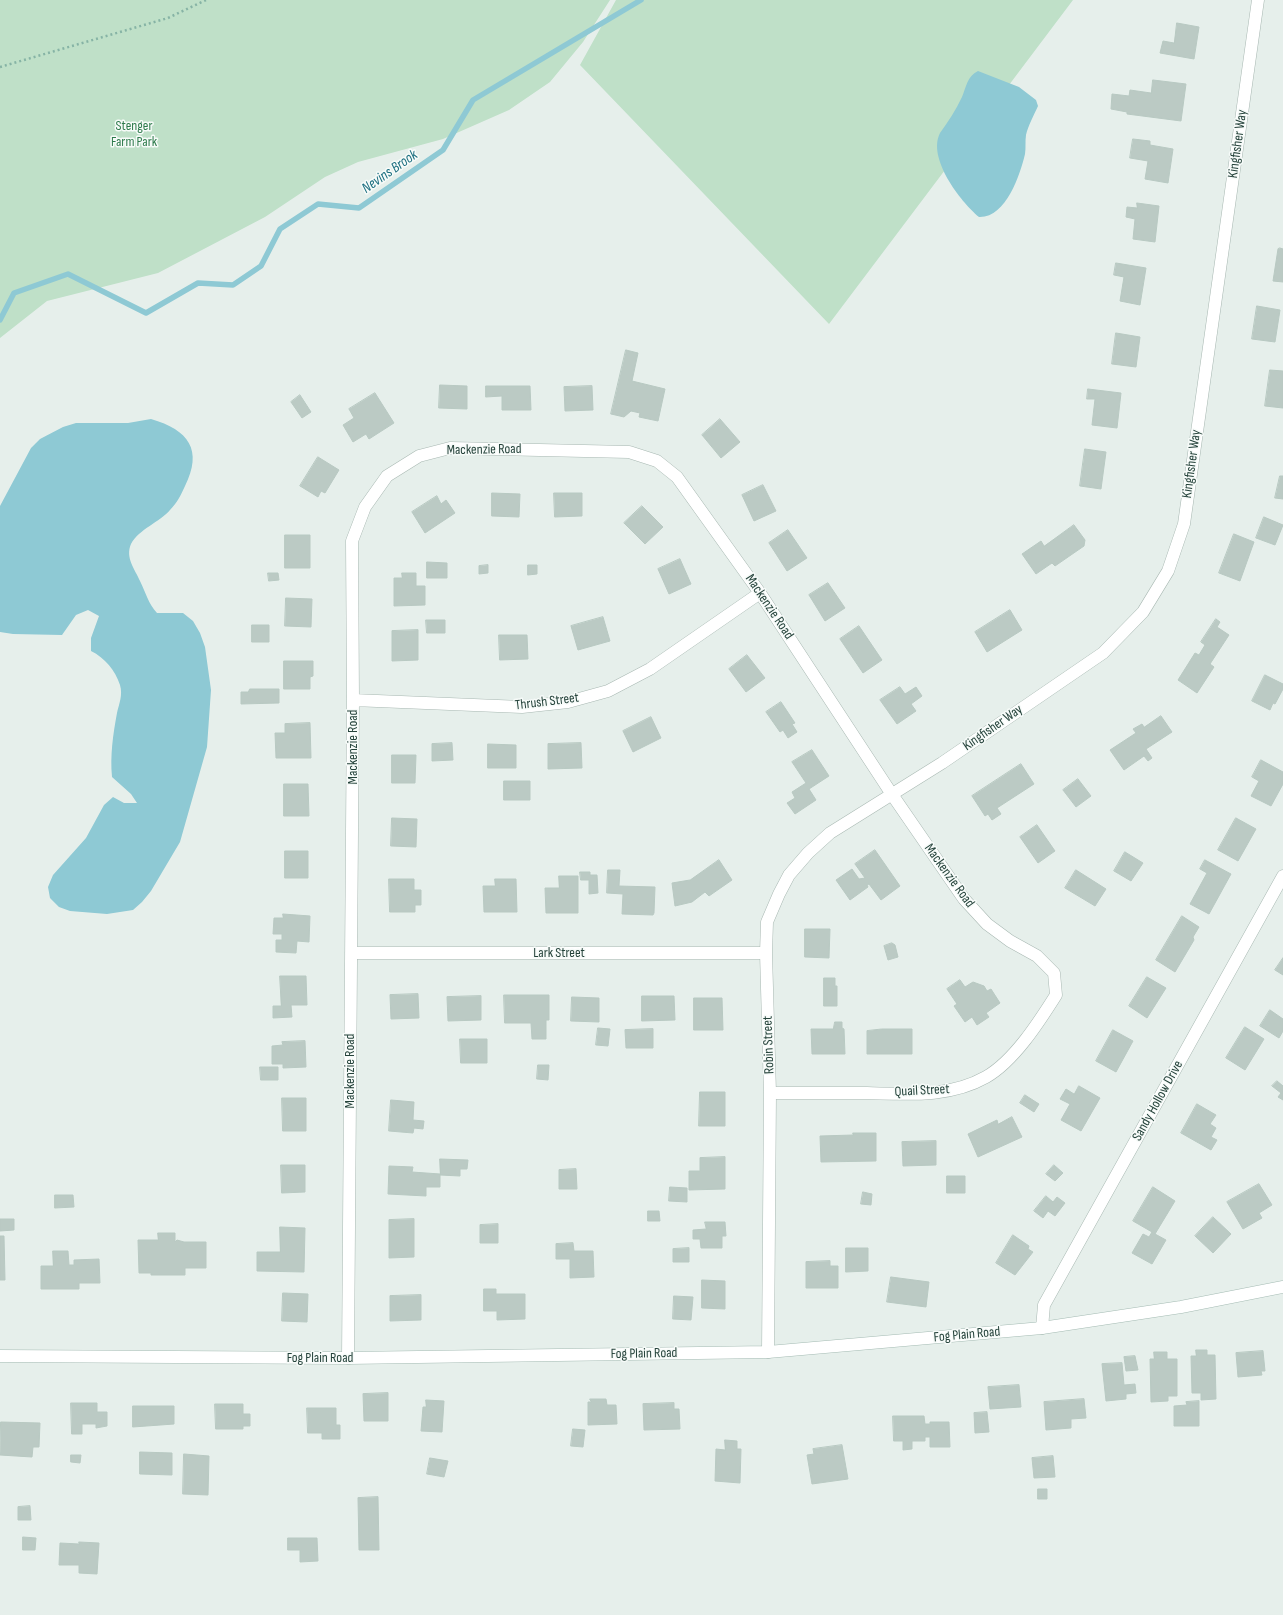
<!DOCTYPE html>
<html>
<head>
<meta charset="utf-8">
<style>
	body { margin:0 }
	canvas { display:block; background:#e6efeb }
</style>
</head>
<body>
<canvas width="1283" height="1615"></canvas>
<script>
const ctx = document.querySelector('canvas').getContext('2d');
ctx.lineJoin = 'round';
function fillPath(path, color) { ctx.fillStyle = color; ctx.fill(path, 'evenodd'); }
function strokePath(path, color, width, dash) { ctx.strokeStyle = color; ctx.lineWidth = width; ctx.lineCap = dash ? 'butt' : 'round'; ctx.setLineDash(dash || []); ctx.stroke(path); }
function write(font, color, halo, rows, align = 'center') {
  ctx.font = font + ' "Sofia Sans Condensed",sans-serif'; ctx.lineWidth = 3; ctx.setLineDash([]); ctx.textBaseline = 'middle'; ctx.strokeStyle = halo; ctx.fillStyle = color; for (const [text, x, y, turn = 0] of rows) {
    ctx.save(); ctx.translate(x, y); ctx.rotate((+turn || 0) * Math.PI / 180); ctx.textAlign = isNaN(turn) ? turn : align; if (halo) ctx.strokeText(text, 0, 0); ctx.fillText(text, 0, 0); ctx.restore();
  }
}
const green = new Path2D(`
	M 0,0 L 610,0 L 583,42 L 550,82 L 509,110 L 443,139 L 358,162 L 325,177 L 265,217 L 158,273 L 47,301 L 0,338 Z
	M 616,0 L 1073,0 L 829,324 L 580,65 Z`);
const water = new Path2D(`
	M 978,71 L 1019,87 L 1036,100 L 1038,106 C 1034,115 1028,126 1026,135 C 1025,141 1026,148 1025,154 C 1020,175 1006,218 979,217 C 960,201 927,158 940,133 C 948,122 956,110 962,97 C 966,88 967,76 978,71 Z
	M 151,419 C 189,430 203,450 185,486 C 181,495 177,503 170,510 C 160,522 139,529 131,544 C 125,558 135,569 140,581 C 146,593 148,603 157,613 L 183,613 L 193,621 L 200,633 L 205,647 L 211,690 L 207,747 L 180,842 L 151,891 L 142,902 L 133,910 L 107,914 L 70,911 L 59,907 L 50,898 L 48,887 L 53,875 L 86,838 L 104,805 L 113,797 L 124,803 L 137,803 L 131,794 L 112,777 C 110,756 113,734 117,713 C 119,704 123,695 120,685 C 115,670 105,658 91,651 L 91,638 L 99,616 L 88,610 L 76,615 L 62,635 L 13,634 L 0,632 L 0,506 L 31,448 L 40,439 L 63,427 L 76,423 L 128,423 Z`);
const stream = new Path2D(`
	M 0,320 L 14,293 L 68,274 L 146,313 L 198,283 L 233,285 L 261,266 L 280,229 L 318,204 L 359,208 L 443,150 L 473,100 L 641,0`);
const building = new Path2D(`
	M 1177,23 L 1199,27 L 1194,59 L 1160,53 L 1163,41 L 1174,43 Z
	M 1153,80 L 1186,84 L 1181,121 L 1127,114 L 1127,112 L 1111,109 L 1112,94 L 1129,96 L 1130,90 L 1151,93 Z
	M 1133,139 L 1150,141 L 1150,145 L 1173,149 L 1168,183 L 1145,179 L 1148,161 L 1130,158 Z
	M 1137,203 L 1159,206 L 1155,242 L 1133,239 L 1135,219 L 1126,217 L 1127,207 L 1137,208 Z
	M 1280,248 L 1283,249 L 1283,282 L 1273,281 L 1278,249 Z
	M 1116,263 L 1146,268 L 1140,305 L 1120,301 L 1124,277 L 1114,275 Z
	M 1257,306 L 1280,310 L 1275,342 L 1252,339 Z
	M 1116,333 L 1140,337 L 1136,367 L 1112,364 Z
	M 626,350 L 638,353 L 632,381 L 665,389 L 658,421 L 639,417 L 640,413 L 631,411 L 624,417 L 611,414 Z
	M 1270,370 L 1283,371 L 1283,408 L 1265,406 Z
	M 440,385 L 467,386 L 467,409 L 439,408 Z
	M 486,386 L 530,386 L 531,410 L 502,410 L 502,396 L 486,397 Z
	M 592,386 L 593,410 L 565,411 L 564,387 Z
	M 1088,389 L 1121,393 L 1117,428 L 1092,425 L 1095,399 L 1087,399 Z
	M 375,393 L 394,423 L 369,439 L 366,434 L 353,442 L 343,425 L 354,418 L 349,409 Z
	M 300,395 L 311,412 L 302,418 L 291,402 Z
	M 720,419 L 740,442 L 721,458 L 702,435 Z
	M 1085,449 L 1106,452 L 1101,489 L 1080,486 Z
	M 318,457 L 339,470 L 325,493 L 321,491 L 318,497 L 300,486 Z
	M 1280,476 L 1283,476 L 1283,499 L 1275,498 Z
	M 763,485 L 776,511 L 754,521 L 742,495 Z
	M 492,493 L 520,494 L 519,517 L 492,516 Z
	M 554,493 L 582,493 L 582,516 L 555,517 Z
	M 437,496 L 441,504 L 446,500 L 455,513 L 425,533 L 412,512 Z
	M 642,506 L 663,527 L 645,544 L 624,523 Z
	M 1264,517 L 1283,525 L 1275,545 L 1256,538 Z
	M 1074,525 L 1085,540 L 1084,546 L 1055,566 L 1052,563 L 1036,574 L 1022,554 L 1041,541 L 1044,546 Z
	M 788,530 L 807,558 L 787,571 L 769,543 Z
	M 1234,534 L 1254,542 L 1240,581 L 1219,573 Z
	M 285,535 L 310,535 L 310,568 L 285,568 Z
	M 680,559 L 691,584 L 669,594 L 658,569 Z
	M 427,562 L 447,563 L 447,578 L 427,578 Z
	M 488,565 L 488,573 L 479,574 L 479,566 Z
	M 528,565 L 537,565 L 537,574 L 528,575 Z
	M 268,573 L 278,573 L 279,580 L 269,581 Z
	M 402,573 L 416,573 L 416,586 L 425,586 L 425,605 L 394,606 L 394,578 L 402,578 Z
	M 828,583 L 845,608 L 825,621 L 809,595 Z
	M 286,598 L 312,599 L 311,627 L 285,626 Z
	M 1010,610 L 1022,630 L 987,652 L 975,632 Z
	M 603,617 L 610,641 L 578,650 L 571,626 Z
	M 1216,619 L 1220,622 L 1217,627 L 1229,635 L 1210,664 L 1214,667 L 1197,693 L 1178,680 L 1195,653 L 1199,655 L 1205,645 L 1201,642 Z
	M 426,620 L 445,620 L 445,633 L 427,633 Z
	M 252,625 L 269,625 L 269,642 L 252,642 Z
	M 859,626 L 882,660 L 863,673 L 840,639 Z
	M 418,630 L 418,660 L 392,661 L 392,631 Z
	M 499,635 L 527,635 L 528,659 L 500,660 Z
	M 747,655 L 765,678 L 746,692 L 729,669 Z
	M 284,661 L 313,661 L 313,676 L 310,677 L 310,689 L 284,689 Z
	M 1265,675 L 1283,684 L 1283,689 L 1275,704 L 1273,703 L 1270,710 L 1252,701 Z
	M 900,687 L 905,694 L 916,687 L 922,696 L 911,704 L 916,711 L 897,724 L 880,700 Z
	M 250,689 L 279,689 L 279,703 L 241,704 L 241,692 L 248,692 Z
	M 781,702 L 795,723 L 792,724 L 797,732 L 788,738 L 783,730 L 780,732 L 766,712 Z
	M 1161,716 L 1172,732 L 1146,749 L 1152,758 L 1148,761 L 1144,756 L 1124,770 L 1110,750 L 1136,733 L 1133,729 L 1142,724 L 1144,727 Z
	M 651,717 L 661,738 L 633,752 L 623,731 Z
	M 310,723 L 311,758 L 276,758 L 275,733 L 285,733 L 285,724 Z
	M 452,743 L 453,760 L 432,761 L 432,744 Z
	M 581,743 L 582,768 L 548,769 L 548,744 Z
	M 488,744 L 516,745 L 516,768 L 488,768 Z
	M 812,750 L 829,776 L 809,789 L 816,800 L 795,814 L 787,803 L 795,798 L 792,792 L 806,783 L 792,762 Z
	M 392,755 L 416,755 L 415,783 L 392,783 Z
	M 1261,760 L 1283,772 L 1283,784 L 1271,806 L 1251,796 L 1259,781 L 1252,777 Z
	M 1021,764 L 1034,784 L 997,808 L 1001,814 L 992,820 L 988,814 L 985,816 L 972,796 Z
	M 1078,779 L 1091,796 L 1076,807 L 1063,790 Z
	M 504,781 L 530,781 L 530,800 L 504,800 Z
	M 284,784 L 308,784 L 309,816 L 284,816 Z
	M 392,818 L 417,819 L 416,847 L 391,846 Z
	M 1236,818 L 1256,829 L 1238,861 L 1218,850 Z
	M 1037,825 L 1055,851 L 1038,863 L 1020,837 Z
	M 875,850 L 900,886 L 881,900 L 869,884 L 867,885 L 868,887 L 850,900 L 836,880 L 852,869 L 859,879 L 865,878 L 855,864 Z
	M 285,851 L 308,851 L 308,878 L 285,878 Z
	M 1125,852 L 1143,863 L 1131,881 L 1114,871 Z
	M 719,860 L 732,880 L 709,896 L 705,892 L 692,902 L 675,906 L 672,883 L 690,880 Z
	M 1205,860 L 1231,874 L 1209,914 L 1190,904 L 1207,873 L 1200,869 Z
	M 608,870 L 620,870 L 619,886 L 655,887 L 654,913 L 653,915 L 622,914 L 623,894 L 607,893 Z
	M 1076,870 L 1106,889 L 1095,906 L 1065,888 Z
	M 580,872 L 590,872 L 590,875 L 597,875 L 598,893 L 589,894 L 589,880 L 581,880 Z
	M 559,876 L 578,876 L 578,913 L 546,913 L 545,888 L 559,888 Z
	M 389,879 L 414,879 L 414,890 L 421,890 L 421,905 L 415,905 L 415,912 L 390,912 Z
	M 495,879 L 516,879 L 517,912 L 484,912 L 483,886 L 495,886 Z
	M 283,914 L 310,916 L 309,942 L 297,941 L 296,953 L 276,952 L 276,940 L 282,940 L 282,934 L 273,934 L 274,918 L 283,918 Z
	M 1182,916 L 1199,927 L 1193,937 L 1194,940 L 1175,972 L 1156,960 Z
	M 805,929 L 830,929 L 829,958 L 805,957 Z
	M 892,943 L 895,945 L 898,957 L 888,960 L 884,946 Z
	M 1283,958 L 1283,975 L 1275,970 Z
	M 280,976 L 306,976 L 307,1005 L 291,1005 L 292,1017 L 273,1018 L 273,1006 L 281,1006 Z
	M 1147,977 L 1166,988 L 1147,1018 L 1129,1006 Z
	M 824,978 L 835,978 L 835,986 L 837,986 L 837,1006 L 824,1006 Z
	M 960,980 L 965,987 L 973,982 L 984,986 L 987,991 L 991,989 L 1000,1003 L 986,1013 L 989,1017 L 977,1025 L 972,1017 L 965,1022 L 954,1006 L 957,1004 L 947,989 Z
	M 418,994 L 419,1018 L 391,1019 L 390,995 Z
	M 504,995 L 549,995 L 549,1020 L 546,1020 L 546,1039 L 532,1039 L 531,1023 L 505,1023 Z
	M 481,996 L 481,1020 L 448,1021 L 447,997 Z
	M 642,996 L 674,996 L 675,1020 L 642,1021 Z
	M 572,997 L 599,998 L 599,1022 L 571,1021 Z
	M 694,998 L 722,998 L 723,1030 L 694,1030 Z
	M 1270,1010 L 1283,1019 L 1283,1031 L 1279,1038 L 1260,1026 Z
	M 835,1022 L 842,1022 L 842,1028 L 844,1029 L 845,1054 L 812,1054 L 811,1029 L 833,1029 Z
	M 1245,1027 L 1264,1039 L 1245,1070 L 1226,1058 Z
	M 598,1028 L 610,1029 L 608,1046 L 596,1045 Z
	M 653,1029 L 653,1048 L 626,1048 L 625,1030 Z
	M 882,1029 L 912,1029 L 912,1054 L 867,1054 L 867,1031 Z
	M 1113,1030 L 1133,1041 L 1116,1072 L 1096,1061 Z
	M 460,1039 L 487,1039 L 487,1063 L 461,1063 Z
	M 305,1041 L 306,1067 L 283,1068 L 283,1064 L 272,1064 L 272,1046 L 283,1045 L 282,1042 Z
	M 538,1065 L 549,1065 L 548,1080 L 537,1079 Z
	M 260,1067 L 278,1067 L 278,1080 L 261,1080 Z
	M 1277,1081 L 1283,1086 L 1283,1100 L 1278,1097 L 1281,1093 L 1272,1086 Z
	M 1079,1086 L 1100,1098 L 1081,1131 L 1061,1120 L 1070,1104 L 1060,1099 L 1066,1089 L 1074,1094 Z
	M 700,1092 L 725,1092 L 725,1126 L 699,1126 Z
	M 1025,1095 L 1039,1104 L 1034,1112 L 1020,1103 Z
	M 282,1098 L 306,1098 L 306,1131 L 283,1131 Z
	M 391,1100 L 414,1102 L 413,1120 L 424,1121 L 423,1129 L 414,1128 L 413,1133 L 389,1131 Z
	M 1197,1104 L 1216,1115 L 1210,1124 L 1216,1128 L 1211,1137 L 1217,1140 L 1211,1150 L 1181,1133 Z
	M 1012,1117 L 1022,1137 L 978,1157 L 968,1134 L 997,1120 L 998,1124 Z
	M 853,1133 L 876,1133 L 876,1161 L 821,1162 L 820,1136 L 853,1135 Z
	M 936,1141 L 936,1165 L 903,1166 L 902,1142 Z
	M 725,1157 L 725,1189 L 689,1190 L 689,1171 L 700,1171 L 700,1158 Z
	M 440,1159 L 468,1160 L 467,1169 L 460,1169 L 460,1176 L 440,1175 L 440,1187 L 426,1187 L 426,1196 L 388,1194 L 389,1166 L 413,1167 L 412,1172 L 440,1174 Z
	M 281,1165 L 305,1165 L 305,1192 L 282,1193 Z
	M 1054,1165 L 1063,1173 L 1055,1181 L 1046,1174 Z
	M 576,1169 L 577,1189 L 559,1189 L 559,1170 Z
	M 947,1176 L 965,1176 L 965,1193 L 947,1193 Z
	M 1259,1184 L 1272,1205 L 1259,1213 L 1262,1218 L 1243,1229 L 1227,1202 Z
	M 670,1187 L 687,1188 L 687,1202 L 669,1201 Z
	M 1153,1187 L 1175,1201 L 1155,1234 L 1166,1240 L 1152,1264 L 1132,1253 L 1143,1234 L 1149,1237 L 1152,1232 L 1133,1221 Z
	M 863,1192 L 872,1194 L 871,1205 L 861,1204 Z
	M 55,1195 L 73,1195 L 74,1207 L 55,1208 Z
	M 1046,1196 L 1053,1202 L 1057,1197 L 1065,1203 L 1055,1216 L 1048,1211 L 1043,1218 L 1034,1211 Z
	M 648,1211 L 659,1211 L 660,1221 L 648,1221 Z
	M 1213,1217 L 1231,1234 L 1213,1253 L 1195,1236 Z
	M 0,1219 L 14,1219 L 14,1230 L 0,1231 Z
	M 414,1219 L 414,1257 L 389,1258 L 389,1220 Z
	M 705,1222 L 725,1222 L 726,1236 L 722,1236 L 722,1248 L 701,1248 L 700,1239 L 693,1239 L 693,1230 L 706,1229 Z
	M 498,1224 L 498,1243 L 480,1243 L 480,1225 Z
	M 280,1227 L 305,1228 L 304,1272 L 257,1271 L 257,1252 L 280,1252 Z
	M 158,1233 L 175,1233 L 175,1242 L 177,1240 L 184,1242 L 206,1242 L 206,1268 L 185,1268 L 185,1275 L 151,1275 L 151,1273 L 139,1273 L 138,1240 L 158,1240 Z
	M 1013,1235 L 1029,1246 L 1028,1249 L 1033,1252 L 1015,1275 L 996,1263 Z
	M 0,1236 L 4,1236 L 5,1280 L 0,1280 Z
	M 573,1243 L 574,1251 L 593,1251 L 594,1277 L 570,1278 L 570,1259 L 556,1259 L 556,1244 Z
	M 689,1248 L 689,1262 L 673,1262 L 673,1249 Z
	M 846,1248 L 868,1248 L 868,1271 L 846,1272 Z
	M 53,1251 L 68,1251 L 69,1265 L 74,1265 L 74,1260 L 99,1259 L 100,1283 L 79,1283 L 79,1289 L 41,1289 L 41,1266 L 53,1266 Z
	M 830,1261 L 830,1266 L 838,1266 L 838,1288 L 806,1288 L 806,1262 Z
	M 891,1277 L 929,1282 L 926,1307 L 887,1302 Z
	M 702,1280 L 725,1281 L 725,1309 L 702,1308 Z
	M 484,1289 L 496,1289 L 496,1294 L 525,1294 L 525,1319 L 497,1320 L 497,1311 L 484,1311 Z
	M 283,1293 L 308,1294 L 307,1322 L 282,1321 Z
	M 421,1295 L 421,1320 L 390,1321 L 390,1296 Z
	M 674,1296 L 693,1297 L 691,1320 L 673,1319 Z
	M 1196,1350 L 1207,1350 L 1207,1355 L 1215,1355 L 1216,1399 L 1201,1400 L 1201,1393 L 1192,1393 L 1191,1356 L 1196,1356 Z
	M 1263,1351 L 1265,1371 L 1261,1371 L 1262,1375 L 1238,1377 L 1236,1353 Z
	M 1154,1352 L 1167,1352 L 1167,1359 L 1177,1359 L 1177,1396 L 1168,1396 L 1168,1401 L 1151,1402 L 1150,1359 L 1154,1359 Z
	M 1135,1356 L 1138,1370 L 1126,1371 L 1124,1357 Z
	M 1122,1363 L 1124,1385 L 1135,1384 L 1136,1393 L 1126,1394 L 1126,1399 L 1106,1401 L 1102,1364 Z
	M 1019,1385 L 1021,1407 L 990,1409 L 988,1387 Z
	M 388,1393 L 388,1421 L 364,1421 L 363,1394 Z
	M 590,1399 L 606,1399 L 607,1405 L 616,1405 L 617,1424 L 588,1425 L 588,1402 L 591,1402 Z
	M 1084,1399 L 1086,1418 L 1071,1419 L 1071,1428 L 1046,1430 L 1044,1402 Z
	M 426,1400 L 444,1401 L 442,1432 L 421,1431 L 423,1407 L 426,1407 Z
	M 1199,1401 L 1199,1426 L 1174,1426 L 1174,1406 L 1187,1405 L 1186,1402 Z
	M 71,1403 L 97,1403 L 97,1412 L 107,1412 L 107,1426 L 96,1428 L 96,1424 L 82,1424 L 82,1434 L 72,1434 Z
	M 674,1403 L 674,1409 L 679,1409 L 680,1429 L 644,1430 L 643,1404 Z
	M 215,1404 L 243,1404 L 243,1414 L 250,1414 L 250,1426 L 243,1426 L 243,1429 L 216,1429 Z
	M 133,1406 L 174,1406 L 174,1424 L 133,1427 Z
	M 307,1408 L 336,1408 L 336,1425 L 340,1425 L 340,1439 L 322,1439 L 322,1433 L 308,1433 Z
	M 987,1412 L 989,1432 L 975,1433 L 974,1413 Z
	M 893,1416 L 924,1416 L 925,1424 L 930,1424 L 930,1422 L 949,1422 L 950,1447 L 930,1447 L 930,1437 L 925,1437 L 925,1441 L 912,1441 L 912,1449 L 903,1450 L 903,1441 L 894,1441 Z
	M 1,1422 L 40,1423 L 39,1447 L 33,1447 L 32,1457 L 0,1455 Z
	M 573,1429 L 585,1430 L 583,1447 L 571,1446 Z
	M 725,1440 L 737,1441 L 737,1449 L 741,1449 L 740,1483 L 715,1481 L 716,1449 L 725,1450 Z
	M 842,1445 L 848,1479 L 812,1484 L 807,1455 L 814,1454 L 813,1449 Z
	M 140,1452 L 172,1453 L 172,1475 L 140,1474 Z
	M 184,1454 L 209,1456 L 208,1495 L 183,1494 Z
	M 71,1455 L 81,1455 L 80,1463 L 71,1462 Z
	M 1053,1456 L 1055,1477 L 1034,1478 L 1032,1458 Z
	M 430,1458 L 448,1461 L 444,1477 L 427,1474 Z
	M 1038,1489 L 1047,1489 L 1047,1499 L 1038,1499 Z
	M 378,1497 L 379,1550 L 359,1550 L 358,1498 Z
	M 30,1506 L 31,1520 L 18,1520 L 18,1507 Z
	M 23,1537 L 36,1538 L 35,1550 L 23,1550 Z
	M 288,1538 L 317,1538 L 318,1561 L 300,1562 L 300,1550 L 288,1550 Z
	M 79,1542 L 99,1543 L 97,1574 L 79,1573 L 79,1565 L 59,1565 L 60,1543 L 79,1544 Z`);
const path = new Path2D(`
	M 0,67 L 168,18 L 206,0`);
const street = new Path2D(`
	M 353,700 L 522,707 L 568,702 L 608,691 L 650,669 L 760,593
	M 351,953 L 766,953
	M 1042,1328 L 1044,1305 L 1283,876
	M 768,1352 L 770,1093 L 766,953 L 767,922 L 779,894 L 789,875 L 808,853 L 830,833 L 942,763 L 1103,653 L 1143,612 L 1168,571 L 1184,524 L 1258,0
	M 348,1358 L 353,700 L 352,541 L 365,507 L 387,476 L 419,456 L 450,448 L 629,452 L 657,461 L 677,477 L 760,593 L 891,793 L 964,899 L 987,924 L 1010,941 L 1037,956 L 1054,973 L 1056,995 C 1039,1022 1014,1061 986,1077 C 949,1098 907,1094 867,1093 C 835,1093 802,1093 770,1093`);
const secondary = new Path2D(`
	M 0,1356 L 348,1358 L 768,1352 L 1042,1328 L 1181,1307 L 1283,1287`);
const parkNames = [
	["Stenger",134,126],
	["Farm Park",134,142]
];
const streetNames = [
	["Kingfisher Way",1238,144,-82],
	["Mackenzie Road",484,450,-1],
	["Kingfisher Way",1192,464,-82],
	["Mackenzie Road",769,607,56],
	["Thrush Street",547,702,-7],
	["Kingfisher Way",993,728,-35],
	["Mackenzie Road",353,747,-90],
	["Mackenzie Road",949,876,54],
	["Lark Street",559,953],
	["Robin Street",769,1045,-92],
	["Mackenzie Road",350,1071,-90],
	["Quail Street",922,1091,-3],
	["Sandy Hollow Drive",1158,1101,-61],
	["Fog Plain Road",967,1335,-5],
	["Fog Plain Road",644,1354,-1],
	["Fog Plain Road",320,1358]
];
const waterNames = [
	["Nevins Brook",390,172,-35]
];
fillPath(green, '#bfe0c8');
fillPath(water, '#8ec9d4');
strokePath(stream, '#8ec9d4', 5.5);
fillPath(building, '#bbcac4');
strokePath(building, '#b8c9c2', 1);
strokePath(street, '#a8b8b2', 13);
strokePath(secondary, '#a4bbb3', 13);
strokePath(path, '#86b3a5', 2.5, [2, 3]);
strokePath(street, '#fff', 12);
strokePath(secondary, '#fff', 12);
write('14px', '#2d7a4b', '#f7fbf9', parkNames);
write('14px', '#24423a', '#f7fbf9', streetNames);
write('italic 15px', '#1c6f80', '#f7fbf9', waterNames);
</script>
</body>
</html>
